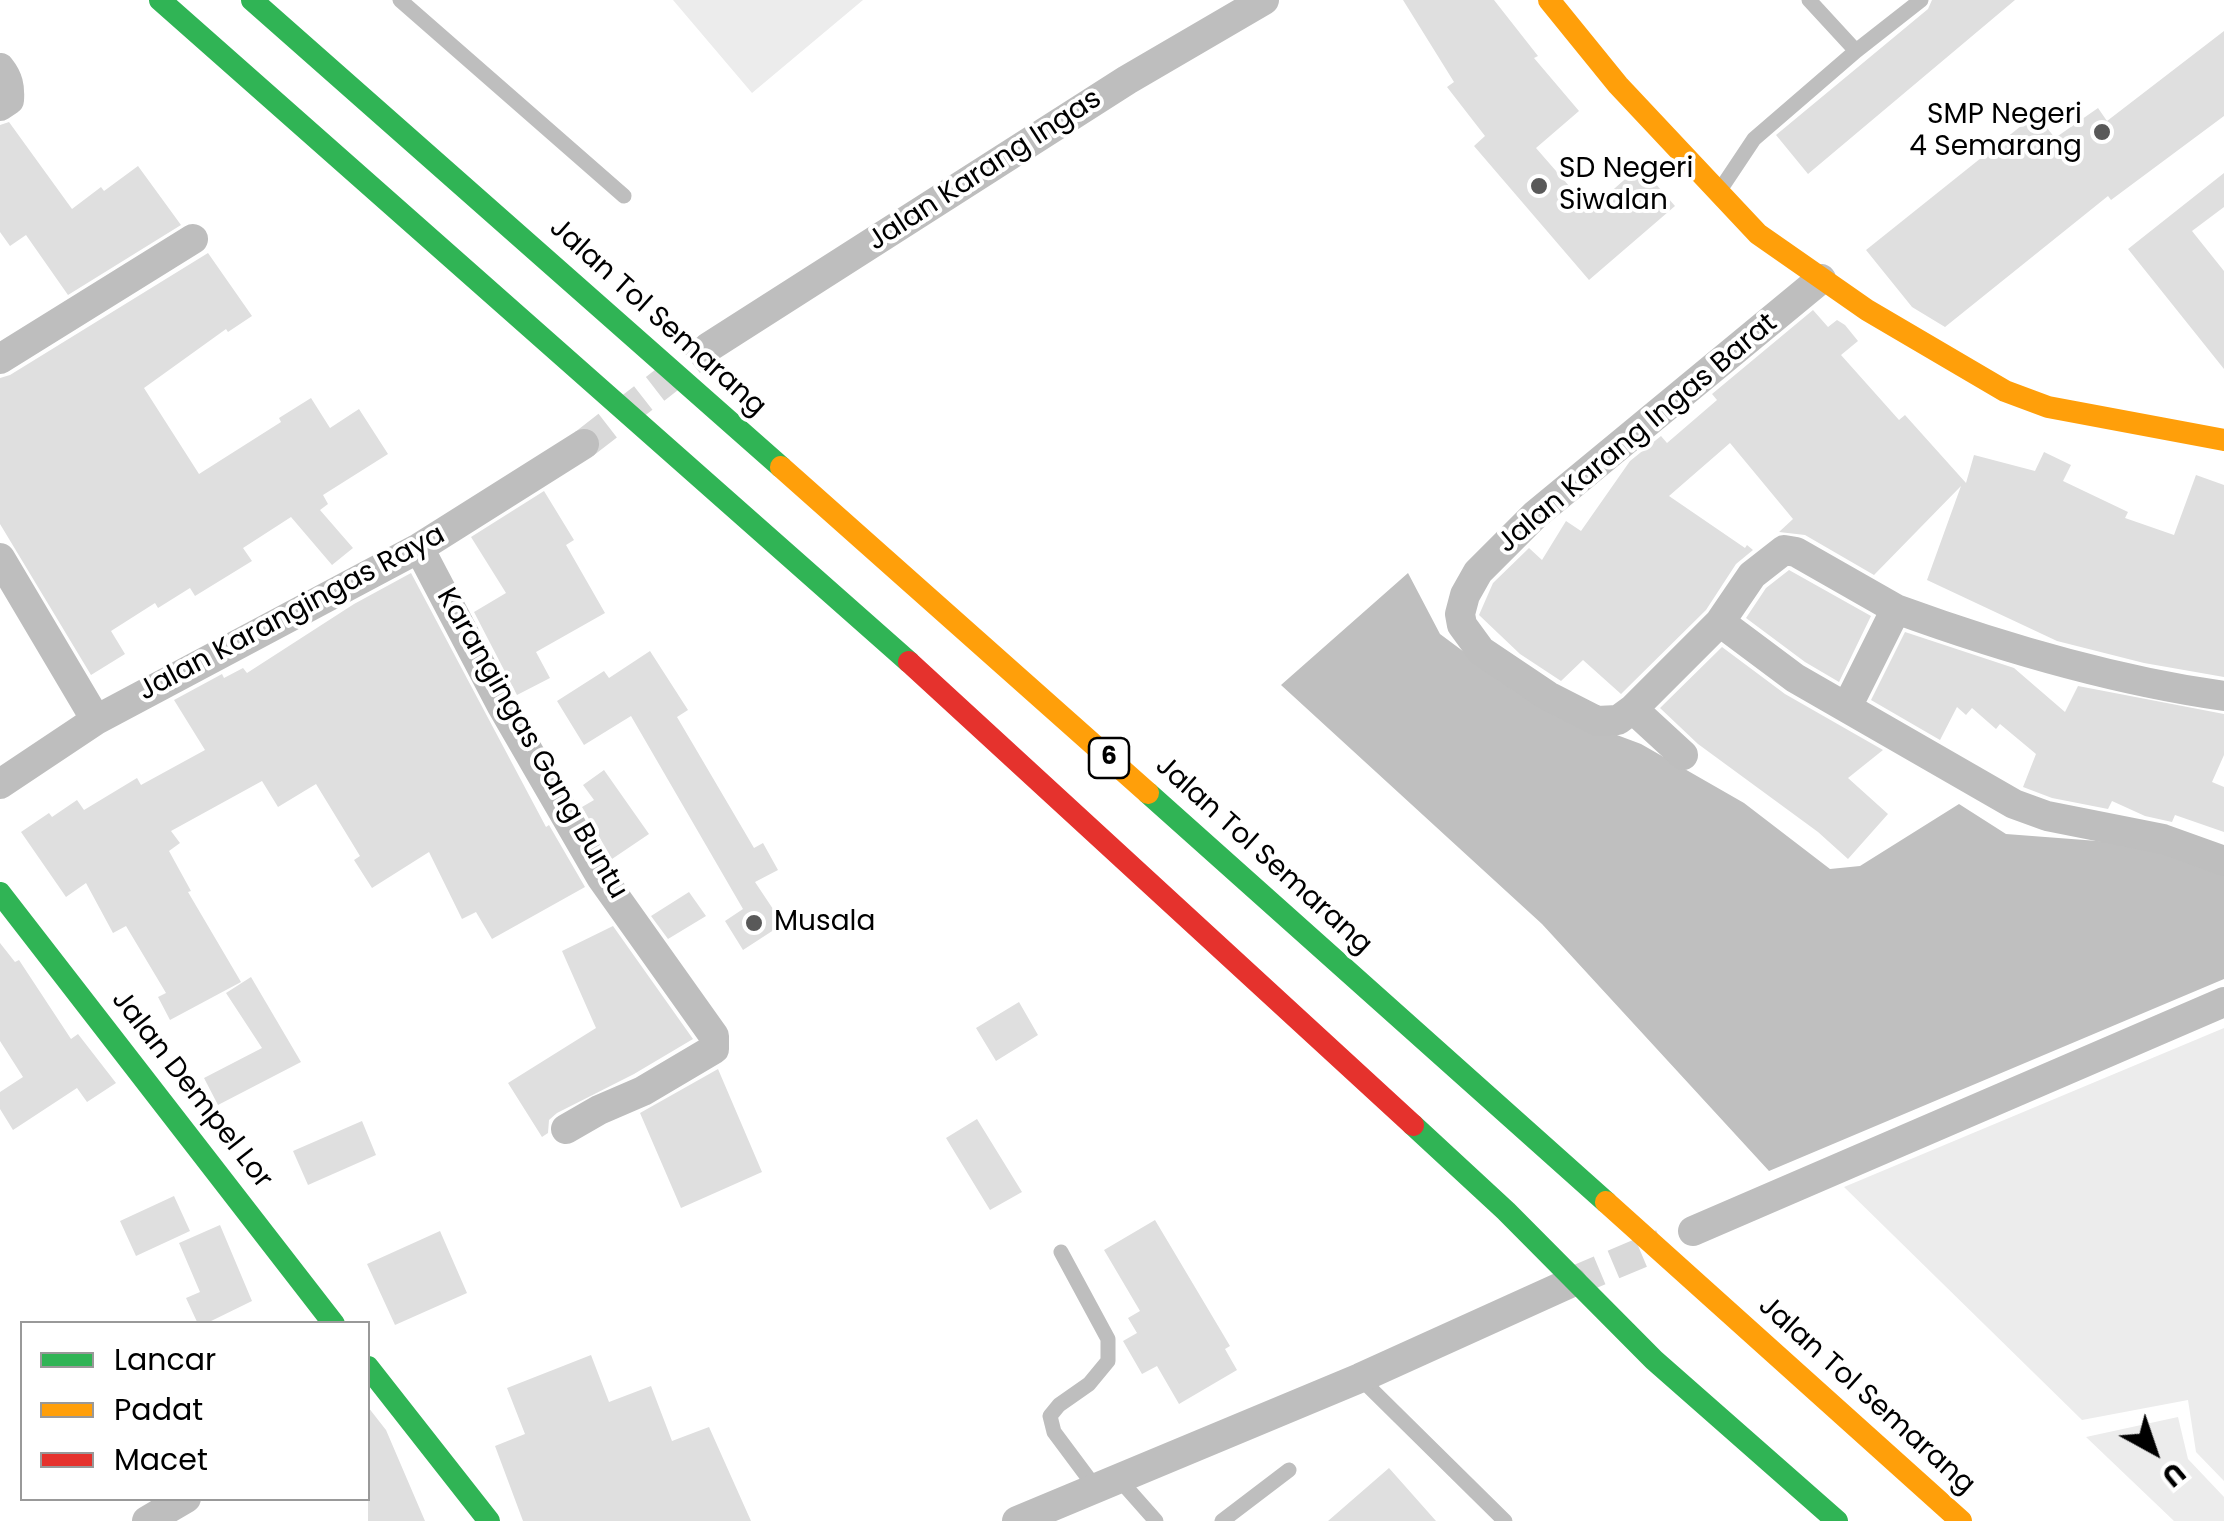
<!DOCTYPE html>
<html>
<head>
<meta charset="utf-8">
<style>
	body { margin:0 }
	#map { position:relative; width:2224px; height:1521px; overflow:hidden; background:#fff; font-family:Poppins,sans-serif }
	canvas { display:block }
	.legend { position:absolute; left:20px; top:1321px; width:350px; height:180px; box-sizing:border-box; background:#fff; border:2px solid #999; margin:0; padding:12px 18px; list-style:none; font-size:30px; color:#000 }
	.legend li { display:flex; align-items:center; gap:20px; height:50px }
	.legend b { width:50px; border:2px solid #999 }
	.north { position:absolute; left:2104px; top:1401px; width:100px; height:100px; -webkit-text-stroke:8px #fff; paint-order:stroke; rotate:140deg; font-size:28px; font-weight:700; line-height:40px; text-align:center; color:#000 }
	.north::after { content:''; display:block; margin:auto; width:35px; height:45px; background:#000; clip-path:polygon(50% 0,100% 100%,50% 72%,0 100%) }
</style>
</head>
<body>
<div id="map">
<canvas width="2224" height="1521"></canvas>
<ul class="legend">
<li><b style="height:12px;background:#30b455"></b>Lancar</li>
<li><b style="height:12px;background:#ff9f0a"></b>Padat</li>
<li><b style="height:12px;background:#e5322d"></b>Macet</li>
</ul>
<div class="north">U</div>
</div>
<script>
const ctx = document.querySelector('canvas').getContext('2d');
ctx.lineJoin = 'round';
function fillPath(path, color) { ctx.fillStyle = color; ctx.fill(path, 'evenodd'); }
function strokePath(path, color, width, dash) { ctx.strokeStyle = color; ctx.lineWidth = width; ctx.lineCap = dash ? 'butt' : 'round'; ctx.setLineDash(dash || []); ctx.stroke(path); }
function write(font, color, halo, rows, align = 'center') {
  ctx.font = font + ' Poppins,sans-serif'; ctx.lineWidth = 8; ctx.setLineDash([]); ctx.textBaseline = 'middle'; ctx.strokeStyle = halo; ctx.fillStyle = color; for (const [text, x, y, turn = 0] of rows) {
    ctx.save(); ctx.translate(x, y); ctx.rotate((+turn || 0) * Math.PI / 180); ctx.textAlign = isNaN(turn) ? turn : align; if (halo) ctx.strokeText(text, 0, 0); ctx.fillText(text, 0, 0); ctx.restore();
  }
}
const green = new Path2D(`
	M 673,0 L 863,0 L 752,93 Z
	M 2224,1028 L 2224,1481 L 2196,1452 L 2188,1400 L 2082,1420 L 1844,1187 Z
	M 2178,1417 L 2188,1459 L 2224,1497 L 2224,1521 L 2174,1521 L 2086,1437 Z`);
const water = new Path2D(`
	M 1408,573 L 1440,634 L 1534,704 L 1641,744 L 1744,803 L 1830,869 L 1860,866 L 1959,804 L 2006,834 L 2163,846 L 2224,868 L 2224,979 L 1769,1171 L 1542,924 L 1281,685 Z`);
const building = new Path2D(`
	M 1403,0 L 1494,0 L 1538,56 L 1534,58 L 1579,111 L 1536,148 L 1590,210 L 1640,166 L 1675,206 L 1589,280 L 1474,146 L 1485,136 L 1447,87 L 1454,82 Z
	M 1932,0 L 2015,0 L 1808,174 L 1776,135 L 1928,9 Z
	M 2224,31 L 2224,116 L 2111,200 L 2108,196 L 1945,327 L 1912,307 L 1866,250 L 2036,114 L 2055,138 L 2098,108 L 2107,121 Z
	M 9,122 L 72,209 L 101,187 L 104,191 L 138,166 L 181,225 L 68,295 L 26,235 L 10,246 L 0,232 L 0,125 Z
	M 2224,173 L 2224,207 L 2192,231 L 2224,271 L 2224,369 L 2128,249 Z
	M 208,253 L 252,316 L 228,332 L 226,329 L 144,388 L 199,474 L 281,422 L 279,418 L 311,398 L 330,428 L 359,409 L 388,454 L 323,495 L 328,504 L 320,510 L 353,548 L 332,565 L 291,517 L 243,548 L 252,561 L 195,596 L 190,588 L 158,608 L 155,603 L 111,631 L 125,654 L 91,675 L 0,524 L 0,378 L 10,375 Z
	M 1813,310 L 1828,327 L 1837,320 L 1845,325 L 1858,341 L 1841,355 L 1899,420 L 1905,415 L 1966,483 L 1974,455 L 2035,471 L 2044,452 L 2071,465 L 2063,481 L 2128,512 L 2125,518 L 2174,535 L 2196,475 L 2224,485 L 2224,677 L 2144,663 L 2057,641 L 1927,580 L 1961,486 L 1874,575 L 1805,535 L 1779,532 L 1793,519 L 1730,443 L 1669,496 L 1745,548 L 1747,545 L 1753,550 L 1736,564 L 1706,610 L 1621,694 L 1583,660 L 1561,681 L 1520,654 L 1479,615 L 1493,583 L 1529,548 L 1542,560 L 1566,521 L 1581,531 L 1630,461 L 1661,436 L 1667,443 L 1717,400 L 1712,394 Z
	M 544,491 L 574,540 L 566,545 L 605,613 L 536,652 L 550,678 L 517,695 L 474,612 L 506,593 L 471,537 Z
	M 1789,570 L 1871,616 L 1839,682 L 1805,662 L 1746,618 L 1766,588 Z
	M 411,573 L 546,827 L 549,825 L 585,887 L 492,939 L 476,912 L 462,919 L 429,852 L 372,888 L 354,860 L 360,856 L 316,784 L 278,807 L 262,781 L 171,831 L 180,843 L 169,851 L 191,891 L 188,892 L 241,982 L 170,1020 L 158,997 L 166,993 L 126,926 L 113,933 L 86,883 L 66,897 L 21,832 L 49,813 L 52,817 L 77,800 L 84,810 L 137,778 L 141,785 L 205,750 L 174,700 L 222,674 L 224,678 L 243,668 L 247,673 L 354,604 Z
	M 1905,632 L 2014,668 L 2065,712 L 2078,686 L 2224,714 L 2224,755 L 2212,782 L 2224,787 L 2224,832 L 2175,815 L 2172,822 L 2145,816 L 2112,801 L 2108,809 L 2052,798 L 2023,787 L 2036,754 L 2000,724 L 1996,729 L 1972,708 L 1966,715 L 1957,707 L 1940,740 L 1871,700 Z
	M 1722,647 L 1785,694 L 1883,750 L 1848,778 L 1888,814 L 1848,859 L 1818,832 L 1698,744 L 1660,708 Z
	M 650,651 L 688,710 L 677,717 L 754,848 L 763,843 L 778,870 L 755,882 L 783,924 L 743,950 L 725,921 L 743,909 L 631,716 L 584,745 L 557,701 L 604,671 L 609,678 Z
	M 604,770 L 649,834 L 612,859 L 582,807 L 594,800 L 583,785 Z
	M 689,892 L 706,916 L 668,939 L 651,916 Z
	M 613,926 L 693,1039 L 634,1074 L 557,1113 L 549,1120 L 548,1133 L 542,1137 L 508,1083 L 596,1028 L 562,951 Z
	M 0,943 L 15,962 L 19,960 L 71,1039 L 78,1034 L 116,1083 L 87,1102 L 77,1088 L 13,1130 L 0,1109 L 0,1092 L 23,1077 L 0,1041 Z
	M 251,977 L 301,1062 L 218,1105 L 204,1078 L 262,1048 L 226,993 Z
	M 1019,1002 L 1038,1035 L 996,1061 L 976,1028 Z
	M 718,1069 L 762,1172 L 681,1208 L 640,1113 Z
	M 977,1119 L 1022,1192 L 990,1210 L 946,1138 Z
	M 362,1121 L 376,1155 L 308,1185 L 293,1151 Z
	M 174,1196 L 190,1231 L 136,1256 L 120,1221 Z
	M 1155,1220 L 1230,1346 L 1225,1349 L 1237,1370 L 1179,1404 L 1157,1366 L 1142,1374 L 1123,1341 L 1137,1333 L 1128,1318 L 1140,1311 L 1104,1250 Z
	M 220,1225 L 252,1301 L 205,1324 L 198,1324 L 186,1298 L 200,1292 L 179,1243 Z
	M 440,1231 L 467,1293 L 395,1325 L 367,1264 Z
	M 591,1355 L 609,1402 L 651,1386 L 672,1441 L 709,1427 L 751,1521 L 523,1521 L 495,1446 L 525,1434 L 507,1388 Z
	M 368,1407 L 386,1430 L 425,1521 L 368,1521 Z
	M 1389,1468 L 1436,1521 L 1328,1521 Z`);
const streetTunnel = new Path2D(`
	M 584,444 L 709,347
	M 1572,1282 L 1662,1244`);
const lane = new Path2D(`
	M 400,0 L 624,196
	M 1809,0 L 1856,51 L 1921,0
	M 1720,190 L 1754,139 L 1856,51
	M 1061,1252 L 1108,1339 L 1108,1361 L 1089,1384 L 1059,1405 L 1050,1416 L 1054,1432 L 1095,1487
	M 1360,1378 L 1505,1521
	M 1118,1478 L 1156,1521
	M 1222,1521 L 1289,1470`);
const street = new Path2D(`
	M 0,68 C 8,78 10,87 9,100 L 0,106
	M 1821,279 L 1535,515 L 1478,572 L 1465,595 L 1460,614 L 1462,625 L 1481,651 L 1548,696 L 1597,721 L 1618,720 L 1633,709 L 1720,622 L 1795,678 L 2014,804 L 2047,816 L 2163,839 L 2224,861
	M 709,347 L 1127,80 L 1264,0
	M 0,359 L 193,239
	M 419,548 L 502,706 L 601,877 L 714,1036 L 714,1049 L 643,1091 L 599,1110 L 566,1129
	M 0,558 L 96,720
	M 1896,609 C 2003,648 2111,680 2224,696
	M 1720,622 L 1752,575 L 1784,550 L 1796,552 L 1896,609 L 1847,707
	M 1633,709 L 1683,755
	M 0,784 L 96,720 L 419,548 L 584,444
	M 1693,1231 L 2224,1002
	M 147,1521 L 186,1498
	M 1017,1521 L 1360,1378 L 1572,1282`);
const fast = new Path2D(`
	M 160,0 L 909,662
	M 252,0 L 781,467
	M 1148,793 L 1606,1202
	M 0,893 L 334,1324
	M 1413,1125 L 1506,1211 L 1654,1360 L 1837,1521
	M 368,1367 L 489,1521`);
const slow = new Path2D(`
	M 1549,0 L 1618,85 L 1758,234 L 1867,310 L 2005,391 L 2048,407 L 2224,440
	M 781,467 L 1148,793
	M 1606,1202 L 1961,1521`);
const jam = new Path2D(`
	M 909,662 L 1413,1125`);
const markers = [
	[2102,132,10,"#595959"],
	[1539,186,10,"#595959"],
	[754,923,10,"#595959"]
];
const shields = [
	[1109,758,40]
];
const shieldNames = [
	["6",1109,758]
];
const poiNames = [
	["SMP Negeri",2082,116,"right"],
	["4 Semarang",2082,148,"right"],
	["SD Negeri",1559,170],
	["Siwalan",1559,202],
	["Musala",774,923]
];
const streetNames = [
	["Jalan Karang Ingas",985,171,-33],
	["Jalan Tol Semarang",657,318,42],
	["Jalan Karang Ingas Barat",1638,434,-40],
	["Jalan Karangingas Raya",292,614,-28],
	["Karangingas Gang Buntu",531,744,60],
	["Jalan Tol Semarang",1263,856,42],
	["Jalan Dempel Lor",191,1090,52],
	["Jalan Tol Semarang",1866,1396,42]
];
fillPath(green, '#ececec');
fillPath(water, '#bfbfbf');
fillPath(building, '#dfdfdf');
strokePath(streetTunnel, '#d9d9d9', 30, [30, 15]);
strokePath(lane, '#bebebe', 15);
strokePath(street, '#bebebe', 30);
strokePath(fast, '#30b455', 22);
strokePath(slow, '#ff9f0a', 22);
strokePath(jam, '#e5322d', 22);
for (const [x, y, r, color] of markers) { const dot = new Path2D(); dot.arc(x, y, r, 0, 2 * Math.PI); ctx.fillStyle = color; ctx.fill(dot); strokePath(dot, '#fff', 4); }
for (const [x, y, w] of shields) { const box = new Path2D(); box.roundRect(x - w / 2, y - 20, w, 40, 8); ctx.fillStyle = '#fff'; ctx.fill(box); strokePath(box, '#000', 2.5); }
write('bold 25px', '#000', null, shieldNames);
write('28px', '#000', '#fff', poiNames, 'left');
write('28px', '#000', '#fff', streetNames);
</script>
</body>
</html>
